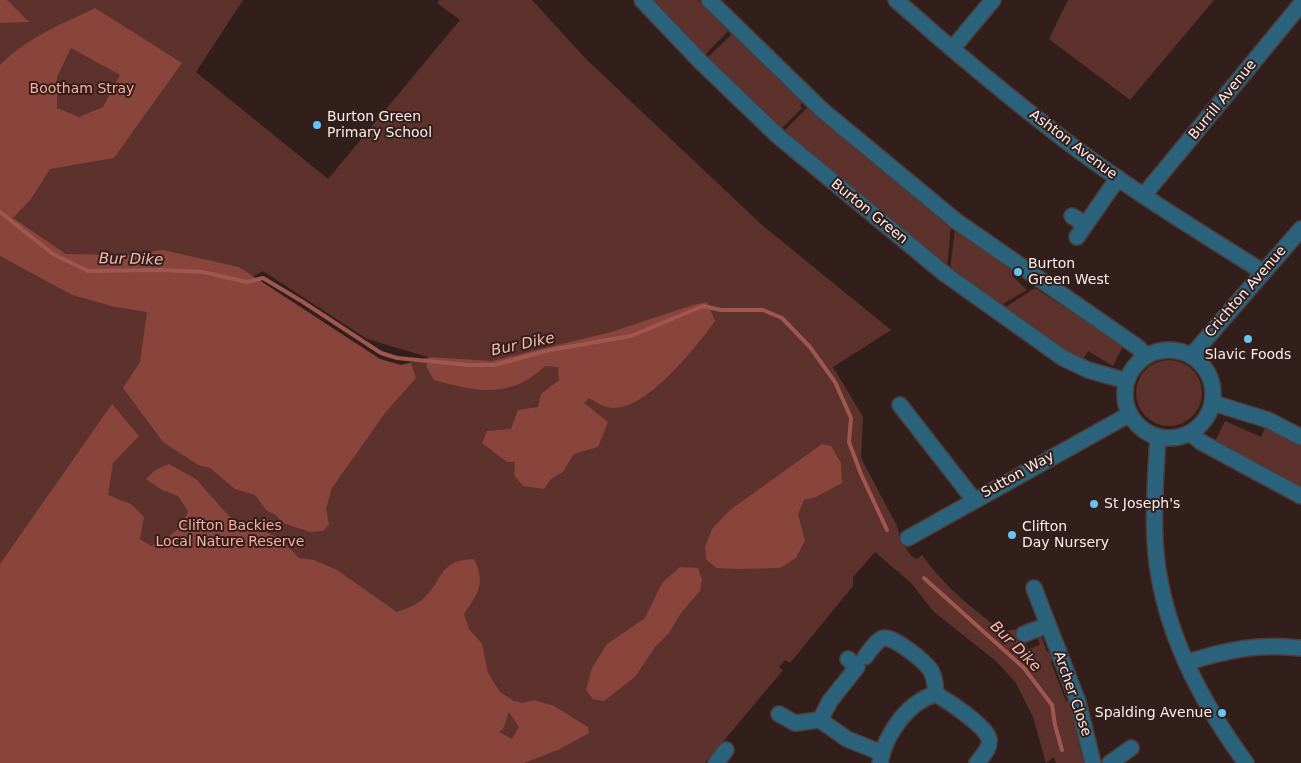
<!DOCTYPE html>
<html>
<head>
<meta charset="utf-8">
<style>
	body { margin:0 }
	canvas { display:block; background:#321f1c }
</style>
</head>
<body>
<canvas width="1301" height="763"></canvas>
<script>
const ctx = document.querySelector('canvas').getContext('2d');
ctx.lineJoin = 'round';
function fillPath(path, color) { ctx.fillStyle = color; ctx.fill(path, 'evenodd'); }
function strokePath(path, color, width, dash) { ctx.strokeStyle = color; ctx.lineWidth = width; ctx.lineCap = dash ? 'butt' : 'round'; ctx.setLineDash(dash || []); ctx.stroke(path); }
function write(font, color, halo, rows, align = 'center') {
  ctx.font = font + ' "DejaVu Sans",sans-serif'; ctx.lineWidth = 4; ctx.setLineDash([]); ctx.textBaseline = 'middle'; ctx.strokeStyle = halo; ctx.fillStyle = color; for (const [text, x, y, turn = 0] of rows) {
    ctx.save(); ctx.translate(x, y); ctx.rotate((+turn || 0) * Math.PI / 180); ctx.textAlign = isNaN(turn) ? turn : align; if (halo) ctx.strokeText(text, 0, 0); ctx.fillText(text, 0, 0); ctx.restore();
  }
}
const green = new Path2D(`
	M 0,0 L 243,0 L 196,72 L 328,179 L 460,20 L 437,3 L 439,0 L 532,0 L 587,60 L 762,225 L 891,330 L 833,367 L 863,417 L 861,458 L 897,526 L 901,540 L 911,556 L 917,559 L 922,555 C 943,585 974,611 1004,632 L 1015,629 L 1020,641 L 1024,640 L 1028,649 L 1040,645 L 1037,635 L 1041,636 L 1047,652 L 1053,653 L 1051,663 L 1066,701 L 1072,703 L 1084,740 L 1079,745 L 1083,760 L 1087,763 L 1056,763 L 1054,757 L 1046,763 L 1033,717 L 1016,683 L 996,661 L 934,612 L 911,583 L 875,552 L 853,577 L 853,586 L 790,663 L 785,660 L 779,667 L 783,670 L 705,763 L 0,763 ZM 263,271 L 367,339 L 428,357 L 401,365 L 380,359 L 253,276 Z
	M 650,0 L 698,0 L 728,31 L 704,56 Z
	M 1068,0 L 1214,0 L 1130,100 L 1049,39 Z
	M 732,34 L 802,102 L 800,105 L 802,108 L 781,129 L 707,58 Z
	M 808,107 L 951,226 L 947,267 L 783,132 Z
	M 955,229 L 1014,272 L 1012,276 L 1027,290 L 999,306 L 950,270 Z
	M 1035,288 L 1123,346 L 1113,366 L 1088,351 L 1081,362 L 1004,308 Z
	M1136 393a33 33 0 1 1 66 0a33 33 0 1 1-66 0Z
	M 1225,421 L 1261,437 L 1266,426 L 1301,443 L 1301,489 L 1214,444 Z`);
const forest = new Path2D(`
	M 0,0 L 7,0 L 29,22 L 0,23 Z
	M 95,8 L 182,63 L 114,158 L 50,169 L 31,199 L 13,218 L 66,254 L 126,255 L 163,250 L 239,267 L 380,359 L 401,365 L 411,363 L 416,378 L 385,413 L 332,488 L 326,509 L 329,524 L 323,531 L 310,532 L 283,523 L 276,515 L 266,510 L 255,495 L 235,489 L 210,468 L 198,465 L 163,442 L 123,388 L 140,362 L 147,312 L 115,307 L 72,295 L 0,256 L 0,65 C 28,37 60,25 95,8 ZM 71,48 L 120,75 L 103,107 L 79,117 L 57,108 L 57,77 Z
	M 707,302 L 715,321 C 697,346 642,417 607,407 C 601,406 595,401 589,398 L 584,403 L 608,422 L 598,447 L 574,454 L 563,472 L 551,479 L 544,489 L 523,486 L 514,475 L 515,462 L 507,462 L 482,443 L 487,431 L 511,429 L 518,410 L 538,407 L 541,394 L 559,380 L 558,367 L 545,366 C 511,399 476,392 434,380 L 426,366 L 429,357 L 492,361 L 611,332 L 693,305 Z
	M 112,404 L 139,436 L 113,463 L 108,495 L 131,504 L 144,517 L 140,539 L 151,546 L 163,541 L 182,526 L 188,511 L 178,496 L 162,490 L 146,479 L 155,470 L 169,464 L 196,479 L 226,513 L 245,530 L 266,532 L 281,539 L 299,558 L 314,560 L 337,570 L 397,612 C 405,609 416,605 422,600 C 443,582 437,560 474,559 C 486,583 478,594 464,614 L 469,629 L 482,644 L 488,673 L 500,692 L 514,701 L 523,703 L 534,700 L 554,706 L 588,727 L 589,733 L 558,750 L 524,763 L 0,763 L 0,564 ZM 509,712 L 519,727 L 512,739 L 499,732 L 503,729 Z
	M 822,444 L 831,446 L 841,463 L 842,483 L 816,497 L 804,500 L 798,514 L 805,540 L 796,558 L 780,568 L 739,569 L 716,568 L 706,559 L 705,547 L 712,529 L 730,510 Z
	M 680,567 L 698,568 L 702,580 L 700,591 L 681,613 L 669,633 L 655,647 L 635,677 L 604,701 L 593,699 L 586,690 L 592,668 L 607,644 L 645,618 L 662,583 Z`);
const stream = new Path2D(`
	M 0,212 L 53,254 L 88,271 L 162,270 L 203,272 L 247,282 L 263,278 L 303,302 L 381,353 L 397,358 L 469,365 L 494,365 L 550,350 L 631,336 L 703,306 L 721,310 L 763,310 L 782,318 L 810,347 L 835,382 L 851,418 L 849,442 L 861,474 L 887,530
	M 924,578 L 1024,668 L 1052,705 L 1055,725 L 1062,750`);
const minor = new Path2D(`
	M 642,0 L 700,61 L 778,136 L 945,274 L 1063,358 L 1088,370 L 1127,381
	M 709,0 L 822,110 L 956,221 L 1136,346 L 1146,355
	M 896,0 C 950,48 1005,94 1062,138 C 1126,187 1195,229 1263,272
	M 952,49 L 993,0
	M 1144,195 L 1301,4
	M 1072,216 L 1085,224
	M 1077,237 L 1118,178
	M1125 394a44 44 0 1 1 88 0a44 44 0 1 1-88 0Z
	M 1192,355 L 1301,229
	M 1213,403 L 1268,420 L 1301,437
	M 900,405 L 974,500
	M 1190,433 L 1201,442 L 1301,496
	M 1158,437 C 1156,471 1153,505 1155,540 C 1159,622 1198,698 1246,763
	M 908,538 L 1130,414
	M 1034,588 L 1078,702 L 1093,763
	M 1024,634 L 1048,625
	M 865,657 C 870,651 876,640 884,638 C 893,636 923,660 929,668 C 935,675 935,685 936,694
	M 1186,663 C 1225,650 1260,643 1301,648
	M 779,714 L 795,723 L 820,720 L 847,739 L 882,753
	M 820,720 L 830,701 L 857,667 L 848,659
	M 716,763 L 726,750
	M 880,763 C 885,735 907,702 936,694 C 948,701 986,726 989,739 C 991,748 982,756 977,763
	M 1110,763 L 1131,748`);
const markers = [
	[317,125,5,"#66c4ef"],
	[1018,272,5,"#66c4ef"],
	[1248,339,5,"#66c4ef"],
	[1094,504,5,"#66c4ef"],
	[1012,535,5,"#66c4ef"],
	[1222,713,5,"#66c4ef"]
];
const parkNames = [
	["Bootham Stray",82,89],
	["Clifton Backies",230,526],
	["Local Nature Reserve",230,542]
];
const streetNames = [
	["Burrill Avenue",1223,100,-51],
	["Ashton Avenue",1073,145,37],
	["Burton Green",869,212,39],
	["Crichton Avenue",1246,292,-49],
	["Sutton Way",1018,475,-29],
	["Archer Close",1072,694,71]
];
const poiNames = [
	["Burton Green",327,117],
	["Primary School",327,133],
	["Burton",1028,264],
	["Green West",1028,280],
	["Slavic Foods",1248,355,"center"],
	["St Joseph's",1104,504],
	["Clifton",1022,527],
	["Day Nursery",1022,543],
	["Spalding Avenue",1212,713,"right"]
];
const waterNames = [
	["Bur Dike",131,260,1],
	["Bur Dike",523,345,-12],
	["Bur Dike",1015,647,45]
];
fillPath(green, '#5d312c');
fillPath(forest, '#89443c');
strokePath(stream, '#9f574f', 4);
strokePath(minor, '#4e3c39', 18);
strokePath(minor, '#2c637c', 15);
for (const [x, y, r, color] of markers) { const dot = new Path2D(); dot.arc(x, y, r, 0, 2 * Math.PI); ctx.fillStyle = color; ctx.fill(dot); strokePath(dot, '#321f1c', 2); }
write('14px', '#feaa9f', '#321f1c', parkNames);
write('14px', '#fbedeb', '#321f1c', streetNames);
write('14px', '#fbedeb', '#321f1c', poiNames, 'left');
write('italic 15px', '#f8b8b0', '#321f1c', waterNames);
</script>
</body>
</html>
